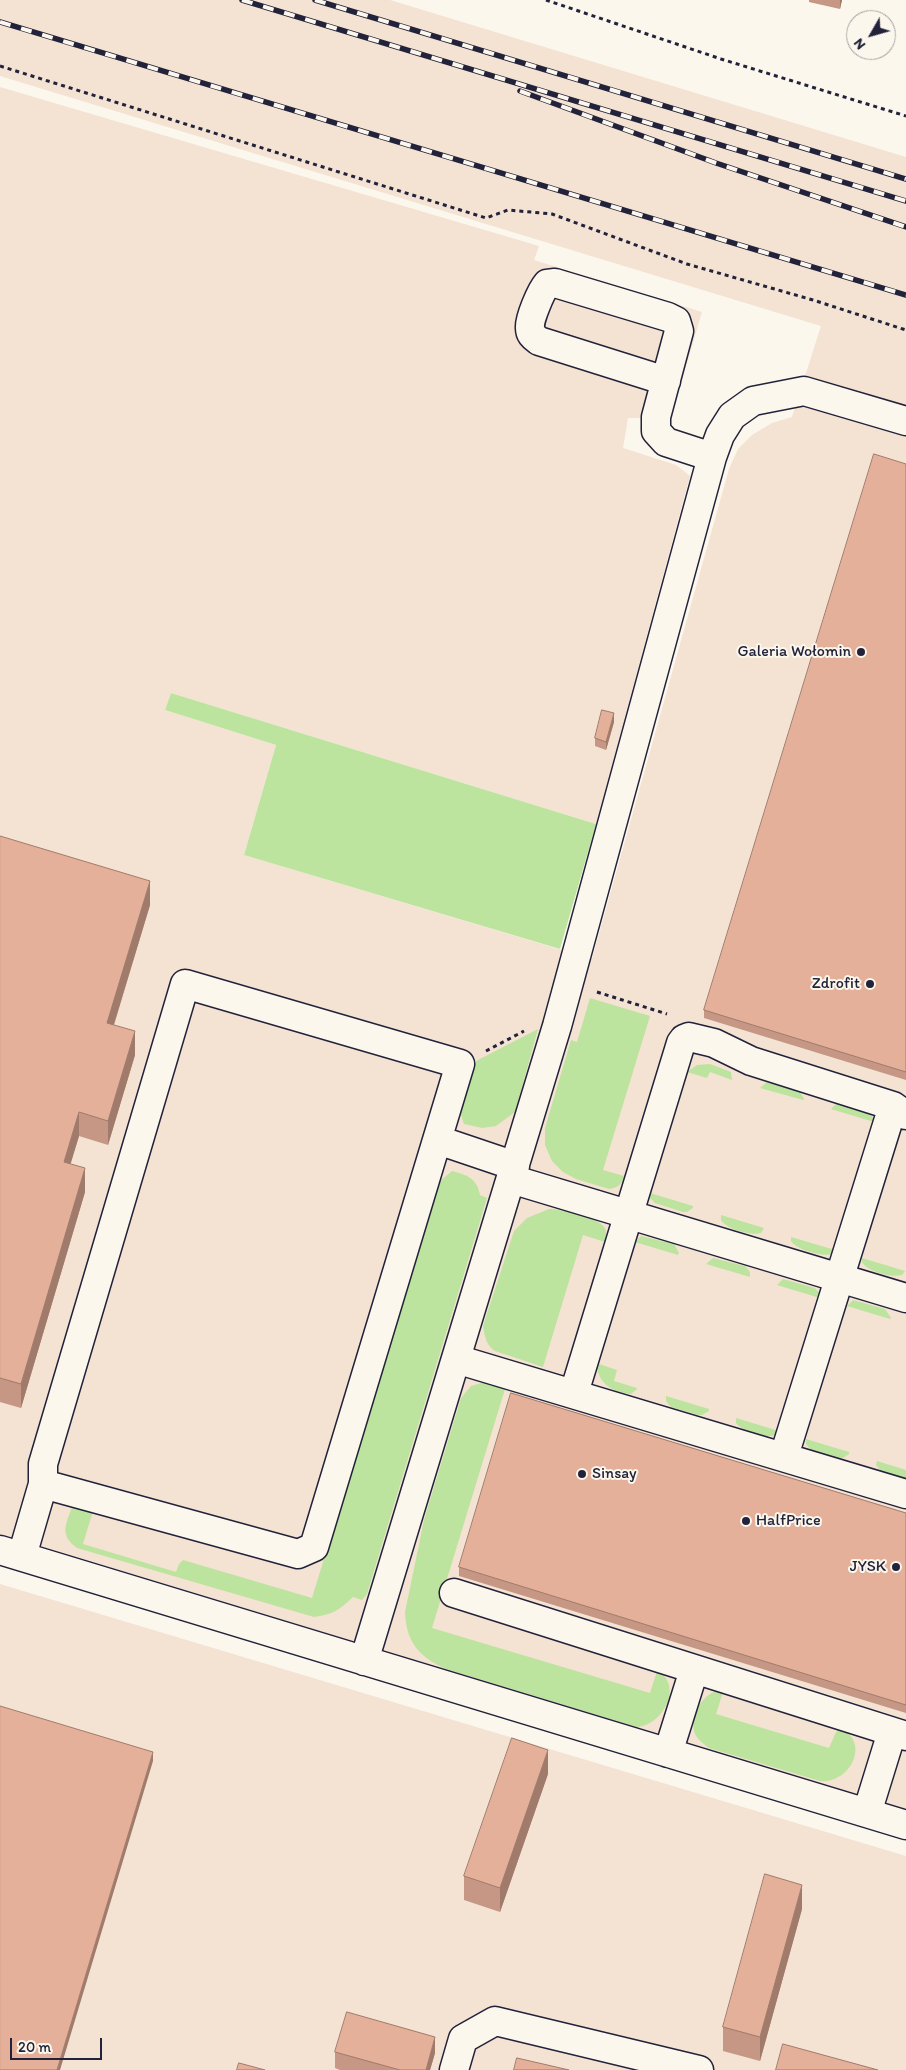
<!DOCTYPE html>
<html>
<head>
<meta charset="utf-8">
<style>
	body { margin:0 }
	#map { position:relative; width:906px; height:2070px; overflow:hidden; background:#fbf7ec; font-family:Itim,sans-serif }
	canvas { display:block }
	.north { position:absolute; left:846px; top:10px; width:50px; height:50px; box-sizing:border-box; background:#fbf7ec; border:1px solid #a4a2a5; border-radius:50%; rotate:232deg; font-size:14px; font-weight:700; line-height:20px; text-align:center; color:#22223b }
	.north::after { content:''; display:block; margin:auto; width:18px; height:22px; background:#22223b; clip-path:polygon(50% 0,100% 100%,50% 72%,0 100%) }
	.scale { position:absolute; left:10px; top:2038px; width:92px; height:22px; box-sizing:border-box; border:2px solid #22223b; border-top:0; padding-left:6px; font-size:15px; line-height:18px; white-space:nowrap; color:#22223b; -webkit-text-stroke:4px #fbf7ec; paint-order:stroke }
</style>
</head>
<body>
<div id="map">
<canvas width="906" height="2070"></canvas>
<div class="north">N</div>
<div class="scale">20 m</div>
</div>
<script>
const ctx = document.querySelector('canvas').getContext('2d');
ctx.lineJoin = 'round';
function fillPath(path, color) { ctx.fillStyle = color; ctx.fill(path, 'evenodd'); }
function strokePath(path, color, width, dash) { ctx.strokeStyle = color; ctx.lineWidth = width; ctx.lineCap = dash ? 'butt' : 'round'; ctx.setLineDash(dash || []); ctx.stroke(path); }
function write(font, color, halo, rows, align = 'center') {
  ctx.font = font + ' Itim,sans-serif'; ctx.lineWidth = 4; ctx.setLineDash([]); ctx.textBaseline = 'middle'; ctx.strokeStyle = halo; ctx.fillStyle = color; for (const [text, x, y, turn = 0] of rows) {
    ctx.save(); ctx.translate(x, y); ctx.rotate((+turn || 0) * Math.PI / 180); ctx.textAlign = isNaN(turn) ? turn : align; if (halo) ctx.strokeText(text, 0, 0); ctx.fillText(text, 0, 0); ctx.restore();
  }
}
const built = new Path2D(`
	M 0,0 L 390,0 L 906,157 L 906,1809 L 0,1534 L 0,87 L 539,246 L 534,260 L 702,312 L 671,418 L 628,418 L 623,448 L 676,465 L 690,476 L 596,824 L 171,693 L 165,710 L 276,745 L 244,855 L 592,959 L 729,469 L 738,449 L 752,435 L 772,423 L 792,417 L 821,326 L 0,76 Z
	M 0,1584 L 906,1856 L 906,2070 L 0,2070 Z`);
const green = new Path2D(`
	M 171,693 L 596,824 L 560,949 L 244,855 L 276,745 L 165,710 Z
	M 590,998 L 650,1016 L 603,1170 L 624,1176 C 622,1185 617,1188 609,1189 L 576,1179 L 563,1172 L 552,1161 L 545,1145 L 545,1128 L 571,1040 L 577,1042 Z
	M 538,1029 L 515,1112 L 496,1126 L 482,1128 L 464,1124 L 460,1112 L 476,1061 Z
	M 710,1064 L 731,1072 L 732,1080 L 710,1072 L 707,1078 L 687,1072 L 697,1065 Z
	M 767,1082 L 799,1090 L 804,1099 L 803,1100 L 760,1088 Z
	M 837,1103 L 869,1112 L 875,1121 L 874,1122 L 831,1109 Z
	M 452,1171 C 467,1175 477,1178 480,1195 L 487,1198 L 367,1594 L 362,1600 L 353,1597 C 340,1610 331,1615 314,1617 L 77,1548 C 59,1535 66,1524 72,1507 L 77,1505 L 93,1511 L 83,1544 L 176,1572 L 179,1564 L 183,1560 L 312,1598 L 439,1182 Z
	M 650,1193 L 693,1206 L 693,1208 L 687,1212 L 683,1212 L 655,1203 L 650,1198 Z
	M 549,1209 C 560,1209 597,1217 604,1227 C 607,1231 606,1237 605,1242 L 583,1235 L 543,1367 L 495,1351 C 486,1345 485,1337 483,1326 L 514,1231 L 527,1218 Z
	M 721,1215 L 764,1228 L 761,1233 C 751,1236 726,1229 721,1220 Z
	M 641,1236 L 674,1244 L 679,1253 L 678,1255 L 635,1242 Z
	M 791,1237 L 835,1250 L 832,1254 C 822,1257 797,1250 791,1241 Z
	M 713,1258 L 745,1266 L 750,1272 L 750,1277 L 706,1264 Z
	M 862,1258 L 905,1271 L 902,1275 C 891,1278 868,1272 862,1262 Z
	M 783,1279 L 815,1288 L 820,1294 L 820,1298 L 777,1285 Z
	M 853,1300 L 885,1309 L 891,1318 L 890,1319 L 847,1306 Z
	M 596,1363 L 617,1370 L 614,1381 L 637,1388 L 637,1389 L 631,1394 C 611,1392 598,1383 596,1363 Z
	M 485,1382 L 505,1389 L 432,1628 L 650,1693 L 657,1671 C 683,1683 665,1725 637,1727 L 446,1669 C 419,1657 406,1642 405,1612 L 424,1520 L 461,1398 L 471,1386 Z
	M 666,1396 L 709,1409 L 709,1411 L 702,1415 L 698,1415 L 671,1407 L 666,1401 Z
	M 736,1418 L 779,1431 L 776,1435 C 766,1439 742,1431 736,1423 Z
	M 806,1439 L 849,1452 L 849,1454 L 843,1458 L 839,1458 L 811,1450 L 806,1444 Z
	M 877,1461 L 906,1470 L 906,1479 L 881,1471 L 876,1465 Z
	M 716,1691 L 723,1692 L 716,1714 L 829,1748 L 836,1732 L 840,1729 C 871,1741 851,1784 820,1781 L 709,1748 C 704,1744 698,1740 695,1734 C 689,1718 701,1696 716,1691 Z`);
const path = new Path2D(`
	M 546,0 L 721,59 L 906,116
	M 0,66 L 486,218 L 508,210 L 552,214 L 687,264 L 813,300 L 906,330
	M 597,992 L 667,1014
	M 486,1051 L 524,1031`);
const minor = new Path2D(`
	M 666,381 L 539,341 C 534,337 530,335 530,328 C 529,319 541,291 547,284 L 555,283 L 668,317 L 676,321 L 679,331 L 656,417 L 656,431 L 666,442 L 712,457
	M 438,1140 L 515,1166
	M 511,1179 L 906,1298
	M 456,1359 L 906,1494
	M 574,1393 L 681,1043 L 684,1039 L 689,1037 L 714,1043 L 751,1061 L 893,1106 L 906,1115
	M 784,1456 L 893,1106
	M 0,1550 L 906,1825
	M 22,1556 L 43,1484 L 43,1464 L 185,984 L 460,1064 L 314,1547 L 298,1554 L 43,1484
	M 454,1593 L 906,1736
	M 364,1661 L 557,1026 L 712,457 L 720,435 L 732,416 L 753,401 L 804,391 L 906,421
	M 668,1753 L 694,1670
	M 867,1813 L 892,1732
	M 454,2070 L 463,2039 L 495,2021 L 699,2070`);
const rail = new Path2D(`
	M 242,0 L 906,201
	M 315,0 L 906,179
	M 0,22 L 906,295
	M 520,91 L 716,163 L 906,227`);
const wall = new Path2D(`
	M 809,0 L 842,0 L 840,9 L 809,2 Z
	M 906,464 L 906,1080 L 704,1018 L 704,1010 Z
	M 614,722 L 606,750 L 595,746 L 595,738 Z
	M 0,836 L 150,905 L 114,1025 L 135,1055 L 108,1145 L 79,1136 L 70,1164 L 85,1192 L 21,1408 L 0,1402 Z
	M 906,1513 L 906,1713 L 459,1576 L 459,1567 Z
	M 548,1774 L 500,1912 L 464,1900 L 464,1876 Z
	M 802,1909 L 760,2061 L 723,2051 L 723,2027 Z
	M 335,2052 L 435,2053 L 430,2070 L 340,2070 L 335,2068 Z`);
const shadedWall = new Path2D(`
	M 840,0 L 842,0 L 840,9 Z
	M 614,713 L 614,722 L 606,750 L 606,742 Z
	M 150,881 L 150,905 L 107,1047 L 107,1023 Z
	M 135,1031 L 135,1055 L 108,1145 L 108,1121 Z
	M 79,1112 L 79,1136 L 64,1186 L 64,1162 Z
	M 85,1168 L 85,1192 L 21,1408 L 21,1384 Z
	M 548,1750 L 548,1774 L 500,1912 L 500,1888 Z
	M 153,1752 L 153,1761 L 60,2070 L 57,2070 Z
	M 802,1885 L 802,1909 L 760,2061 L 760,2037 Z
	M 435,2037 L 435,2053 L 430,2070 L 426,2070 Z`);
const building = new Path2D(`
	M 874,454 L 906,464 L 906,1072 L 704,1010 Z
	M 602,710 L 614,713 L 606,742 L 595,738 Z
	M 0,836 L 150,881 L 107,1023 L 135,1031 L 108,1121 L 79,1112 L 64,1162 L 85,1168 L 21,1384 L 0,1378 Z
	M 511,1393 L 906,1513 L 906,1705 L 459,1567 Z
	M 0,1706 L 153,1752 L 57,2070 L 0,2070 Z
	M 512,1738 L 548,1750 L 500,1888 L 464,1876 Z
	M 765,1874 L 802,1885 L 760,2037 L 723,2027 Z
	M 347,2012 L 435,2037 L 426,2070 L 400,2070 L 335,2052 Z
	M 783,2044 L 878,2070 L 776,2070 Z
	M 517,2058 L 569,2070 L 514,2070 Z
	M 239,2063 L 265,2070 L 237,2070 Z`);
const markers = [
	[861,652,5,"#22223b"],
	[870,984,5,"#22223b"],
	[582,1474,5,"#22223b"],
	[746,1521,5,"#22223b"],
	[896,1567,5,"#22223b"]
];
const poiNames = [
	["Galeria Wołomin",851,652],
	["Zdrofit",860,984],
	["Sinsay",592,1474,"left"],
	["HalfPrice",756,1521,"left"],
	["JYSK",886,1567]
];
fillPath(built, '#f4e2d3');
fillPath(green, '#bde49e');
strokePath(minor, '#22223b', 31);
strokePath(path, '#22223b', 3, [4, 4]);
strokePath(minor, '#fbf7ec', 28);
strokePath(rail, '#22223b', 5.5);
strokePath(rail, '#fbf7ec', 4, [11]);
fillPath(wall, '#c59784');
fillPath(shadedWall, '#a07b6b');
fillPath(building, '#e5b099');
strokePath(building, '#a07b6b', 1);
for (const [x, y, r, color] of markers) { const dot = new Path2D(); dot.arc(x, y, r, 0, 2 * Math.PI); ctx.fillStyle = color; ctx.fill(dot); strokePath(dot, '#fbf7ec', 2); }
write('16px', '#22223b', '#fbf7ec', poiNames, 'right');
</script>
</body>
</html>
